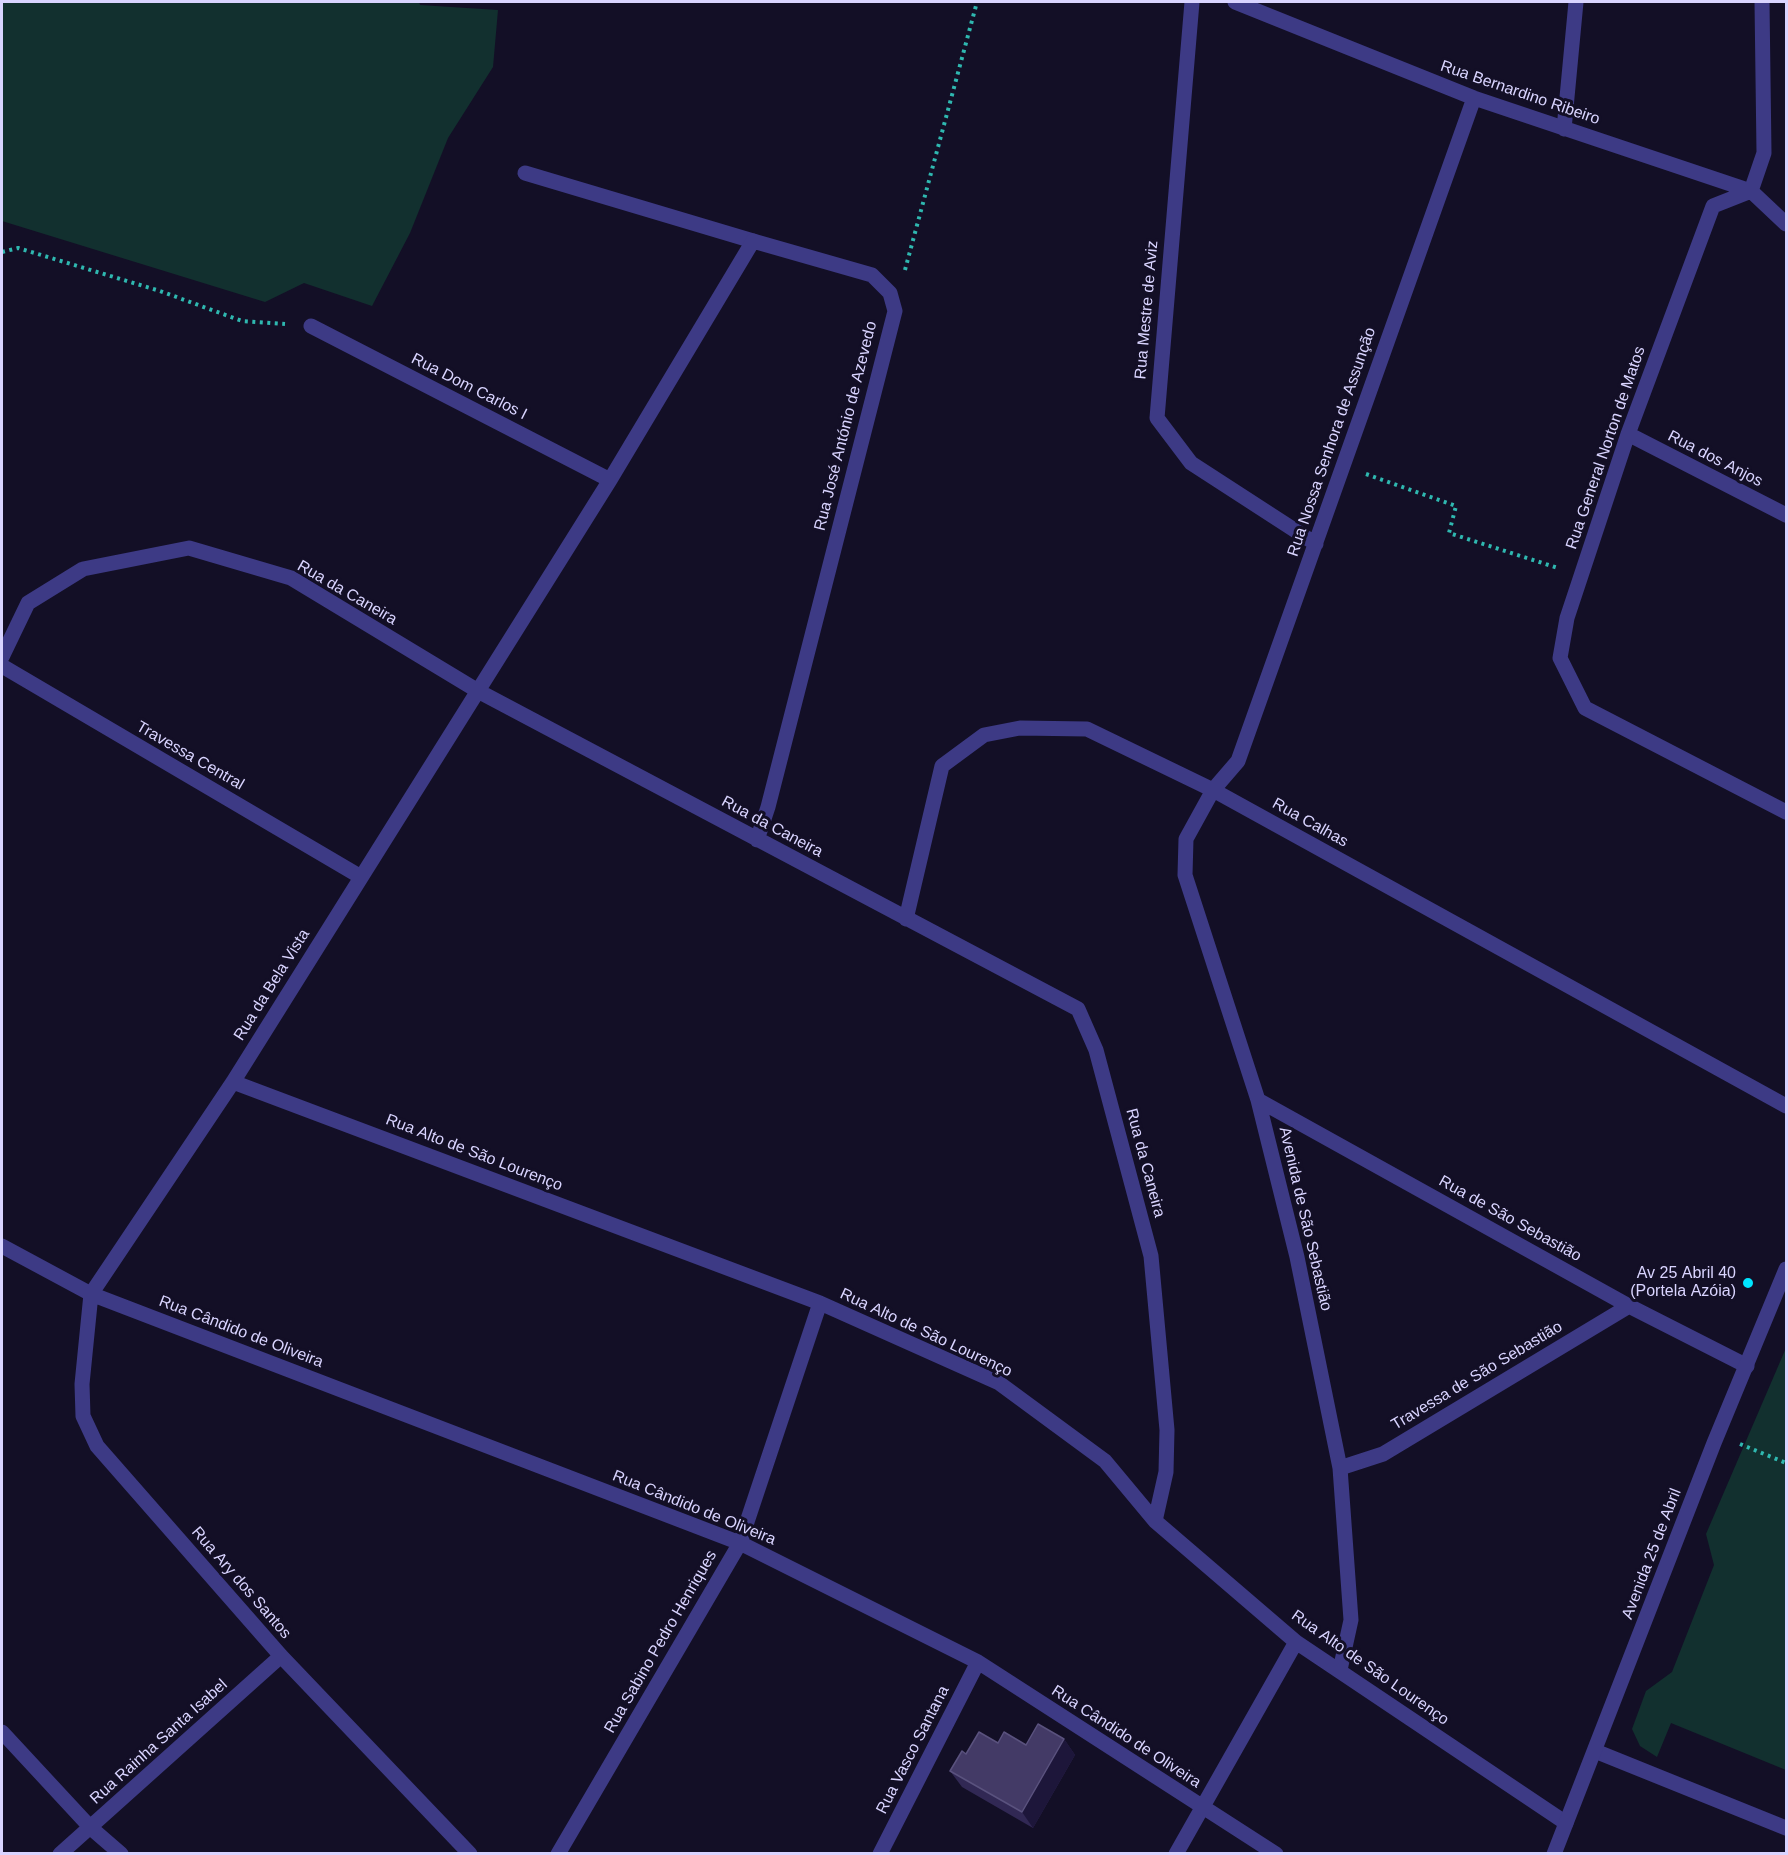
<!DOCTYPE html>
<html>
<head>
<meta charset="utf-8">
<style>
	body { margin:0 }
	#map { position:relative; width:1788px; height:1855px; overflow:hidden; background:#130f26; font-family:Arial,sans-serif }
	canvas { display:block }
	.frame { position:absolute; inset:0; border:3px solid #d9d4ff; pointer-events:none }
</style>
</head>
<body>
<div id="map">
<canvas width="1788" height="1855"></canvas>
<div class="frame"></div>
</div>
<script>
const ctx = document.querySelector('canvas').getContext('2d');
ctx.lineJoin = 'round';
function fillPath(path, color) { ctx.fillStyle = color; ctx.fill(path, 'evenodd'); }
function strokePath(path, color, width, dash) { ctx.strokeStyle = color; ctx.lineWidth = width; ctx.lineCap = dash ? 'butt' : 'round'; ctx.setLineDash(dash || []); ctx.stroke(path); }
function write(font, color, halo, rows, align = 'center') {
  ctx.font = font + ' Arial,sans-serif'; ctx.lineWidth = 6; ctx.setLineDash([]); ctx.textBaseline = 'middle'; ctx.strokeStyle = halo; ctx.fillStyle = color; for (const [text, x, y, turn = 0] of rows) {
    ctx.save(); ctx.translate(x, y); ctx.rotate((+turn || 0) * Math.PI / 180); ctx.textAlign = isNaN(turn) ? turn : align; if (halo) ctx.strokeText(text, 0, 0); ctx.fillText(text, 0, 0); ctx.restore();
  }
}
const green = new Path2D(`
	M 2,2 L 419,2 L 420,5 L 498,10 L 493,67 L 448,138 L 410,233 L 372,306 L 304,283 L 265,302 L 2,221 Z
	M 1786,1348 L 1786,1770 L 1671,1723 L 1657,1757 L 1640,1746 L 1632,1729 L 1646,1691 L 1672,1672 L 1714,1565 L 1706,1534 Z`);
const path = new Path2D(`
	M 2,252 L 18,248 L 160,291 L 242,321 L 285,324
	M 905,270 L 977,2
	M 1366,474 L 1456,506 L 1449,533 L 1558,568
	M 1740,1444 L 1786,1463`);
const service = new Path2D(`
	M 525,173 L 753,241`);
const minor = new Path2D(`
	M 1192,2 L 1157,418 L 1191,463 L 1316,544
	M 1235,2 L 1474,98 L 1751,191 L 1786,224
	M 1762,2 L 1764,153 L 1751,191 L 1713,206 L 1628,434 L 1567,618 L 1560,658 L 1585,708 L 1786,812
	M 1564,129 L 1576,2
	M 311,326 L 610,480
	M 1628,434 L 1786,515
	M 2,657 L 28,603 L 83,569 L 189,548 L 291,578 L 478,691 L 1078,1009 L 1096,1050 L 1151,1256 L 1167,1430 L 1166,1472 L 1155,1521
	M 2,666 L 361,877
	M 906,919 L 942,766 L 984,735 L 1020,728 L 1087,729 L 1213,790 L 1786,1106
	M 233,1082 L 820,1303 L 999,1383 L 1105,1461 L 1155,1521 L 1296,1642 L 1566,1823
	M 1258,1100 L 1629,1306 L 1747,1366
	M 2,1246 L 91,1294 L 740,1543 L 978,1662 L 1276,1854
	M 1340,1468 L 1383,1454 L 1629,1306
	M 1340,1670 L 1351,1620 L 1340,1468 L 1297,1257 L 1258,1100 L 1185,875 L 1186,839 L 1213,790 L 1238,761 L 1474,98
	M 2,1732 L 91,1828 L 121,1854
	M 1595,1751 L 1786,1828
	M 60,1854 L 281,1656
	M 470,1854 L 281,1656 L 97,1446 L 83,1416 L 82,1384 L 91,1294 L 233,1082 L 610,480 L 753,241 L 872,275 L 890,293 L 895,311 L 768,807 L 757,840
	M 558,1854 L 740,1543 L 820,1303
	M 880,1854 L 978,1662
	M 1176,1854 L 1296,1642`);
const tertiary = new Path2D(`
	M 1554,1854 L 1714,1443 L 1786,1269`);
const wall = new Path2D(`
	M 1064,1739 L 1075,1755 L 1033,1828 L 962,1787 L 950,1771 L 966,1754 L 998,1743 L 1026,1745 Z`);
const shadedWall = new Path2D(`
	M 1064,1739 L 1075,1755 L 1033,1828 L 1022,1812 Z`);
const building = new Path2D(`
	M 1038,1724 L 1064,1739 L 1022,1812 L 950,1771 L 962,1751 L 966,1754 L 979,1732 L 998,1743 L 1004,1732 L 1026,1745 Z`);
const markers = [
	[1748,1283,6,"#00e5ff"]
];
const streetNames = [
	["Rua Bernardino Ribeiro",1520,93,19],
	["Rua Mestre de Aviz",1147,310,-85],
	["Rua Dom Carlos I",469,387,27],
	["Rua José António de Azevedo",846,426,-76],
	["Rua Nossa Senhora de Assunção",1332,442,-71],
	["Rua General Norton de Matos",1606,448,-71],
	["Rua dos Anjos",1715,459,27],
	["Rua da Caneira",347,593,30],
	["Travessa Central",190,756,30],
	["Rua Calhas",1310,823,29],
	["Rua da Caneira",772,827,28],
	["Rua da Bela Vista",272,985,-58],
	["Rua Alto de São Lourenço",474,1153,21],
	["Rua da Caneira",1145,1163,75],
	["Avenida de São Sebastião",1305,1219,77],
	["Rua de São Sebastião",1510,1219,29],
	["Rua Cândido de Oliveira",241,1332,21],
	["Rua Alto de São Lourenço",926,1333,25],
	["Travessa de São Sebastião",1477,1376,-31],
	["Rua Cândido de Oliveira",694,1508,22],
	["Avenida 25 de Abril",1652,1554,-69],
	["Rua Ary dos Santos",241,1583,49],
	["Rua Sabino Pedro Henriques",661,1642,-60],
	["Rua Alto de São Lourenço",1370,1668,35],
	["Rua Cândido de Oliveira",1126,1737,33],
	["Rua Rainha Santa Isabel",159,1742,-42],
	["Rua Vasco Santana",913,1750,-63]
];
const poiNames = [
	["Av 25 Abril 40",1736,1274],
	["(Portela Azóia)",1736,1292]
];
fillPath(green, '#12302f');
strokePath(path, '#2fb8b0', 4, [3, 4.5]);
strokePath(service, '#3d3a85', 15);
strokePath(minor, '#3d3a85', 15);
strokePath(tertiary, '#3d3a85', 15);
fillPath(wall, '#312854');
fillPath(shadedWall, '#1d163a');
fillPath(building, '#433a66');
strokePath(building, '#5a527e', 1.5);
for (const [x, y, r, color] of markers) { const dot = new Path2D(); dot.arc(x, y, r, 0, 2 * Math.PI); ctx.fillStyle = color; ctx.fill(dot); strokePath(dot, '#130f26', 2); }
write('16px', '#d9d4ff', '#130f26', streetNames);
write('16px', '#d9d4ff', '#130f26', poiNames, 'right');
</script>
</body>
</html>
